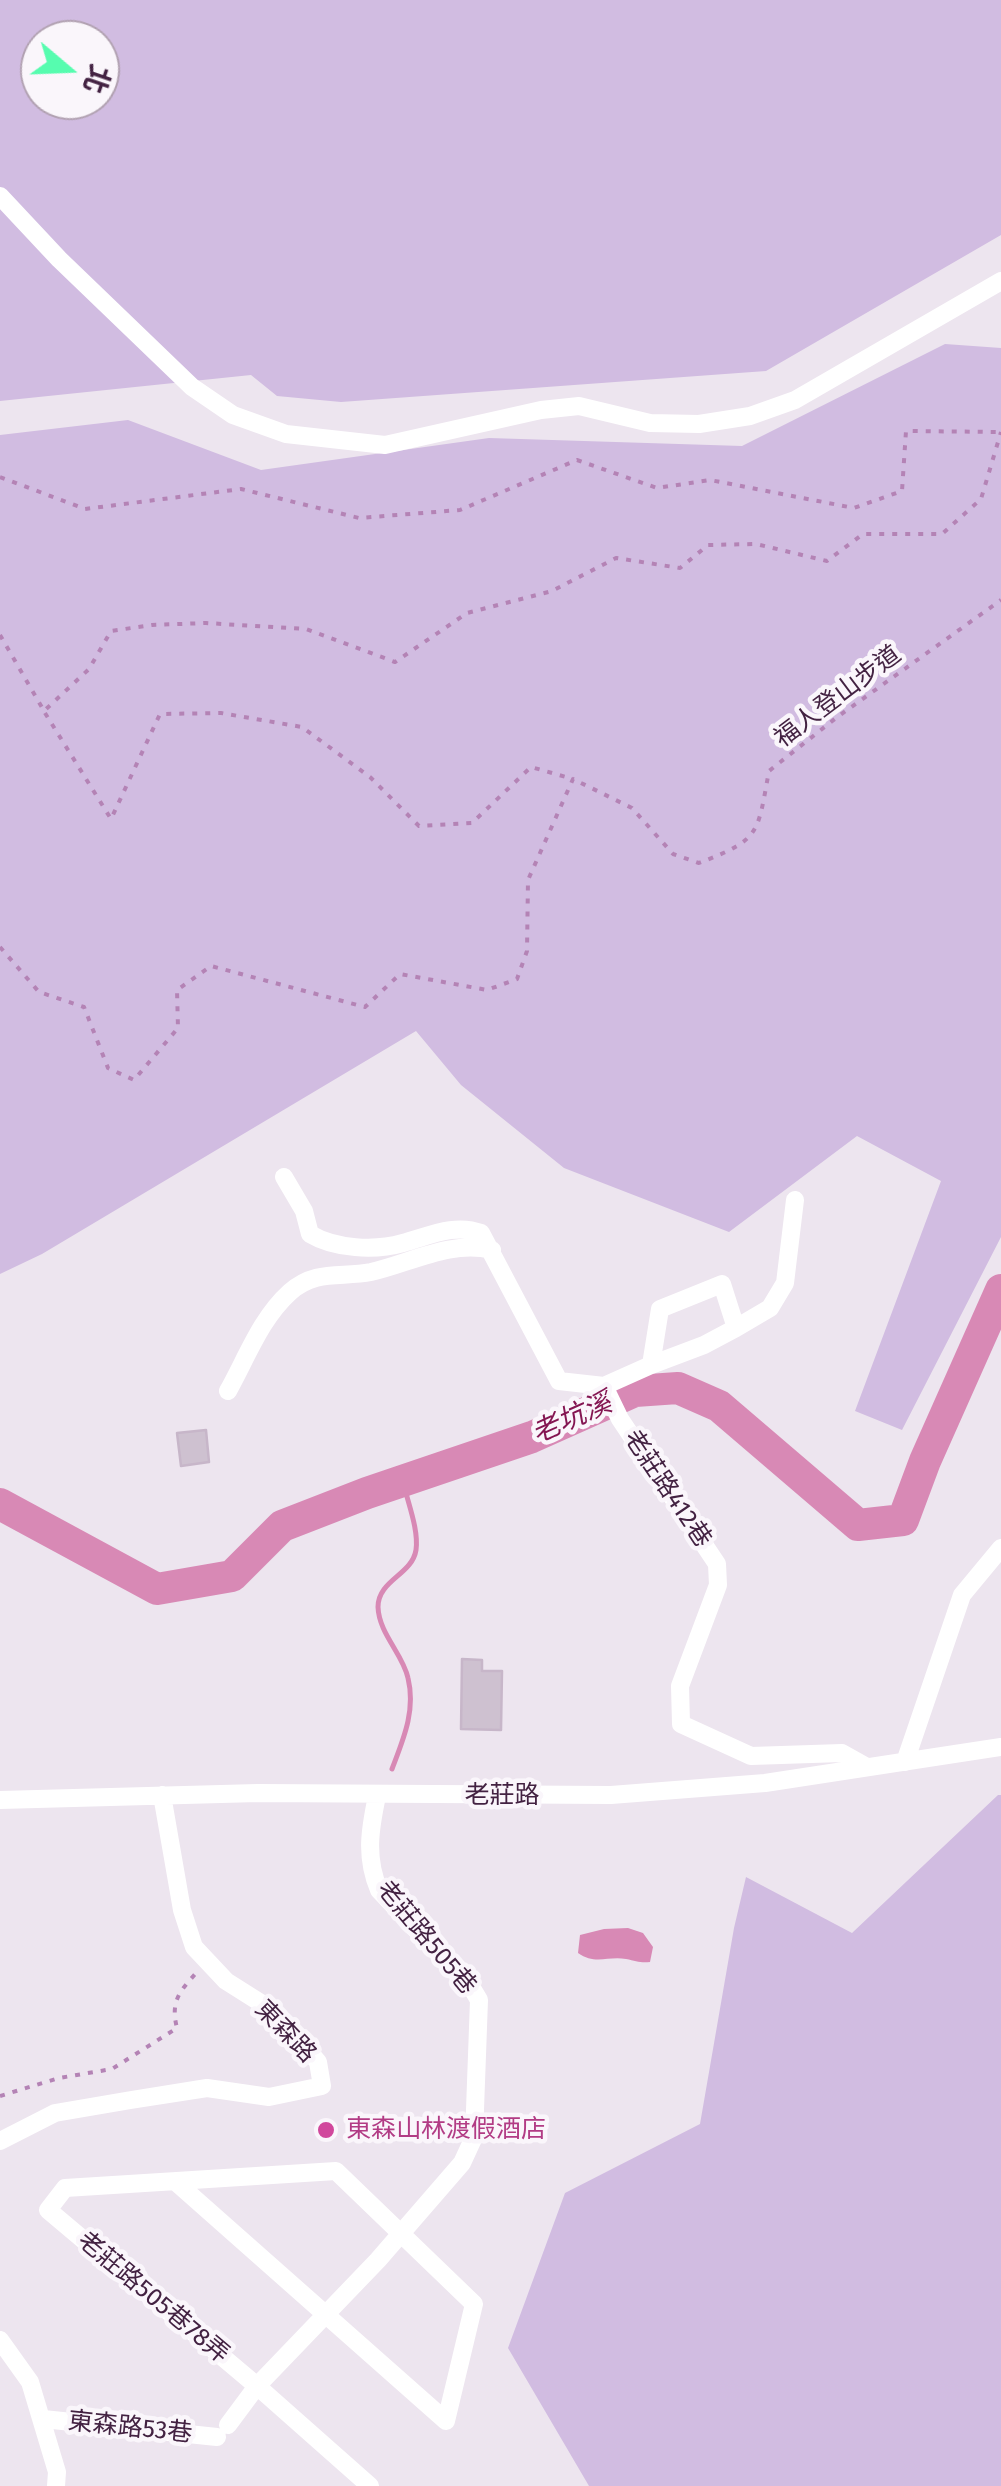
<!DOCTYPE html>
<html>
<head>
<meta charset="utf-8">
<style>
	body { margin:0 }
	#map { position:relative; width:1001px; height:2486px; overflow:hidden; background:#ede5ef; font-family:"Fira Sans","Noto Sans TC",sans-serif }
	canvas { display:block }
	.north { position:absolute; left:20px; top:20px; width:100px; height:100px; box-sizing:border-box; background:#faf6fb; border:2px solid #b1a1b1; border-radius:50%; rotate:109deg; font-size:28px; font-weight:700; line-height:40px; text-align:center; color:#432242 }
	.north::after { content:''; display:block; margin:auto; width:35px; height:45px; background:#56fcaf; clip-path:polygon(50% 0,100% 100%,50% 72%,0 100%) }
</style>
</head>
<body>
<div id="map">
<canvas width="1001" height="2486"></canvas>
<div class="north">北</div>
</div>
<script>
const ctx = document.querySelector('canvas').getContext('2d');
ctx.lineJoin = 'round';
function fillPath(path, color) { ctx.fillStyle = color; ctx.fill(path, 'evenodd'); }
function strokePath(path, color, width, dash) { ctx.strokeStyle = color; ctx.lineWidth = width; ctx.lineCap = dash ? 'butt' : 'round'; ctx.setLineDash(dash || []); ctx.stroke(path); }
function write(font, color, halo, rows, align = 'center') {
  ctx.font = font + ' "Fira Sans","Noto Sans TC",sans-serif'; ctx.lineWidth = 9; ctx.setLineDash([]); ctx.textBaseline = 'middle'; ctx.strokeStyle = halo; ctx.fillStyle = color; for (const [text, x, y, turn = 0] of rows) {
    ctx.save(); ctx.translate(x, y); ctx.rotate((+turn || 0) * Math.PI / 180); ctx.textAlign = isNaN(turn) ? turn : align; if (halo) ctx.strokeText(text, 0, 0); ctx.fillText(text, 0, 0); ctx.restore();
  }
}
const green = new Path2D(`
	M 0,0 L 1001,0 L 1001,235 L 766,371 L 341,402 L 277,396 L 251,375 L 0,401 ZM 40,40 L 100,40 L 100,100 L 40,100 Z
	M 945,344 L 1001,348 L 1001,1237 L 902,1430 L 855,1411 L 941,1181 L 857,1136 L 729,1232 L 564,1168 L 461,1085 L 416,1031 L 42,1254 L 0,1274 L 0,435 L 128,420 L 261,470 L 489,438 L 742,446 Z
	M 998,1795 L 1001,1795 L 1001,2486 L 589,2486 L 508,2348 L 565,2193 L 700,2124 L 734,1928 L 746,1877 L 852,1933 Z`);
const water = new Path2D(`
	M 628,1928 L 643,1933 L 653,1947 L 650,1962 C 640,1963 636,1961 626,1959 C 607,1956 595,1965 578,1953 L 580,1935 L 604,1929 Z`);
const stream = new Path2D(`
	M 392,1769 C 403,1740 416,1711 408,1678 C 403,1654 379,1634 378,1607 C 378,1580 412,1575 416,1550 C 419,1529 407,1501 403,1481`);
const river = new Path2D(`
	M 0,1504 L 157,1589 L 232,1576 L 282,1526 L 367,1493 L 532,1437 L 635,1391 L 678,1388 L 719,1406 L 858,1525 L 903,1520 L 925,1461 L 1001,1290`);
const building = new Path2D(`
	M 206,1430 L 209,1462 L 181,1466 L 177,1433 Z
	M 462,1659 L 482,1660 L 482,1671 L 502,1671 L 501,1730 L 461,1729 Z`);
const path = new Path2D(`
	M 0,477 L 85,509 L 241,489 L 359,518 L 460,510 L 577,460 L 657,488 L 710,480 L 854,508 L 902,491 L 906,431 L 1001,432
	M 0,635 L 44,711 L 89,669 L 111,631 L 152,625 L 206,623 L 306,629 L 395,662 L 467,613 L 552,591 L 616,558 L 680,568 L 708,545 L 756,544 L 827,561 L 863,534 L 942,534 L 981,499 L 1001,432
	M 45,713 L 111,819 L 160,714 L 221,713 L 302,727 L 370,777 L 419,826 L 472,823 L 531,767 L 573,779
	M 0,947 L 39,992 L 84,1007 L 108,1068 L 134,1080 L 178,1028 L 177,990 L 211,966 L 365,1007 L 400,974 L 487,990 L 517,979 L 527,951 L 528,880 L 573,779 L 632,808 L 673,854 L 699,863 C 761,839 757,835 769,771 L 836,718 L 1001,600
	M 0,2096 L 59,2078 L 112,2069 L 177,2028 C 170,2001 180,1991 197,1972`);
const minor = new Path2D(`
	M 0,196 L 59,259 L 192,387 L 233,415 L 286,434 L 385,445 L 541,410 L 579,406 L 650,423 L 699,424 L 750,416 L 795,400 L 1001,281
	M 284,1177 L 304,1211 L 310,1234 C 335,1249 375,1251 403,1243 C 429,1236 455,1223 481,1233 L 559,1381 L 604,1386 L 651,1365 L 660,1309 L 722,1284 L 736,1328 L 770,1308 L 785,1283 L 795,1200
	M 651,1365 L 704,1345 L 736,1328
	M 604,1386 L 620,1419 L 717,1564 L 718,1585 L 680,1686 L 681,1724 L 751,1756 L 842,1753 L 867,1767
	M 228,1391 C 247,1357 261,1318 290,1292 C 316,1269 341,1278 371,1272 C 411,1263 450,1240 492,1250
	M 905,1762 L 962,1595 L 1001,1548
	M 0,1800 L 258,1793 L 611,1795 L 765,1783 L 1001,1747
	M 0,2141 L 55,2113 L 131,2100 L 207,2088 L 269,2097 L 322,2086 L 318,2062 L 295,2035 L 264,2005 L 226,1981 L 194,1947 L 182,1910 L 162,1795
	M 177,2183 L 446,2421 L 474,2304 L 336,2171 L 65,2188 L 48,2210 L 257,2386 L 370,2486
	M 0,2340 L 30,2382 L 57,2472 L 56,2486
	M 43,2419 L 217,2437
	M 228,2425 L 257,2386 L 378,2260 L 462,2163 L 474,2137 L 479,2000 L 473,1990 L 379,1890 C 365,1857 370,1829 377,1796`);
const markers = [
	[326,2130,10,"#d1479c"]
];
const streetNames = [
	["福人登山步道",838,697,-37],
	["老莊路412巷",667,1489,56],
	["老莊路",502,1796],
	["老莊路505巷",426,1938,50],
	["東森路",285,2032,46],
	["老莊路505巷78弄",153,2298,40],
	["東森路53巷",130,2428,6]
];
const hotelNames = [
	["東森山林渡假酒店",346,2130]
];
const waterNames = [
	["老坑溪",572,1419,-24]
];
fillPath(green, '#d1bce1');
fillPath(water, '#d889b5');
strokePath(stream, '#d889b5', 5);
strokePath(river, '#d889b5', 32);
fillPath(building, '#cec1d0');
strokePath(building, '#c7b6c9', 2.5);
strokePath(path, '#b483b5', 4, [5, 8]);
strokePath(minor, '#fff', 18);
for (const [x, y, r, color] of markers) { const dot = new Path2D(); dot.arc(x, y, r, 0, 2 * Math.PI); ctx.fillStyle = color; ctx.fill(dot); strokePath(dot, '#faf6fb', 4); }
write('25px', '#432242', '#faf6fb', streetNames);
write('25px', '#b23c85', '#faf6fb', hotelNames, 'left');
write('italic 28px', '#841652', '#faf6fb', waterNames);
</script>
</body>
</html>
